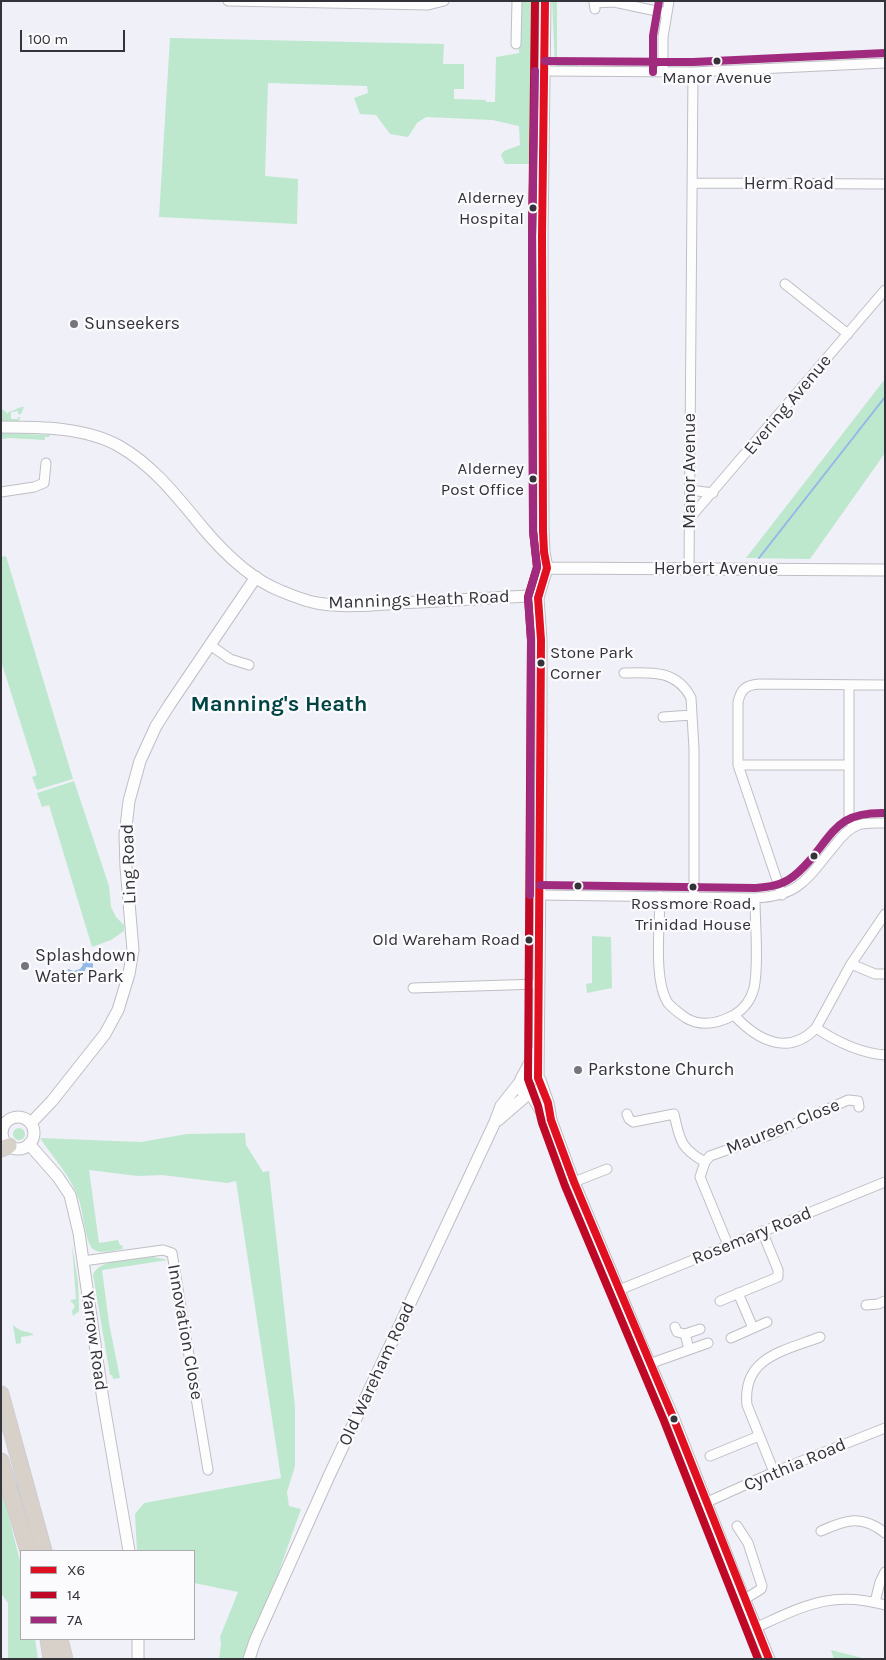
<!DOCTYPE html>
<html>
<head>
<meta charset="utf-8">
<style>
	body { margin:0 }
	#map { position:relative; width:886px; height:1660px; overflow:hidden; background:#f0f0f8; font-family:Karla,sans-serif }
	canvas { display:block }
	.frame { position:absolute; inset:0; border:2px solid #343339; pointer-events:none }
	.legend { position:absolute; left:20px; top:1550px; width:175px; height:90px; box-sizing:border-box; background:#fbfbfe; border:1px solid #ababaf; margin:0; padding:6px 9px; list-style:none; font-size:15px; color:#343339 }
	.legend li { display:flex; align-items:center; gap:10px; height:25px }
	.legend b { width:25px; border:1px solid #ababaf }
	.scale { position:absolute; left:20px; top:30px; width:105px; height:22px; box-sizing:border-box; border:2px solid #343339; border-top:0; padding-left:6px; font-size:15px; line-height:18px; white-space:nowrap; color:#343339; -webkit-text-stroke:4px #fbfbfe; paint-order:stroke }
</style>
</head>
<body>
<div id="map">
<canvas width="886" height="1660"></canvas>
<div class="frame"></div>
<ul class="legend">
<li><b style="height:6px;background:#e01021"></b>X6</li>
<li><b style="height:6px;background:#be0826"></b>14</li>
<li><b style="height:6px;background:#a02a7d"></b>7A</li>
</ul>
<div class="scale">100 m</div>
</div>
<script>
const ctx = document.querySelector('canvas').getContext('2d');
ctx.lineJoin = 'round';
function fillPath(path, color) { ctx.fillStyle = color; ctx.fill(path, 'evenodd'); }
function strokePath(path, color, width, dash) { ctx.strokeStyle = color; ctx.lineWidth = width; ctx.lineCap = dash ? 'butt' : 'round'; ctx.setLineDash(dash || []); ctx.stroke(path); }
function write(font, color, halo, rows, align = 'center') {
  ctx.font = font + ' Karla,sans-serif'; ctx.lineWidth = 4.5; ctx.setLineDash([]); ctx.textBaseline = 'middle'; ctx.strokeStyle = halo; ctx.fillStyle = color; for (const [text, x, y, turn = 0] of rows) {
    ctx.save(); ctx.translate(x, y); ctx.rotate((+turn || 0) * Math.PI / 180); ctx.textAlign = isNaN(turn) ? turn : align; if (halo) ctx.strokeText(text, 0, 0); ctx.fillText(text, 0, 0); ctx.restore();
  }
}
const green = new Path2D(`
	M 519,1 L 539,1 L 536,45 L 534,164 L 505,164 L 501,155 L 504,151 L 520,145 L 519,126 L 492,120 L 426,117 L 417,123 L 408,137 L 390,134 L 376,115 L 360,114 L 354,98 L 368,93 L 367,86 L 268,83 L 265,176 L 298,179 L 297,224 L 159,217 L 170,38 L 444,44 L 443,64 L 464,64 L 464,89 L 454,89 L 454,99 L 486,100 L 486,102 L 495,102 L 496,57 L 519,53 Z
	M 552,1 L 557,1 L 557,59 L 561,64 L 578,65 L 578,67 L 556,67 L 555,65 Z
	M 885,379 L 885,453 L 810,559 L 746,558 Z
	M 21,407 L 24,407 L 21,414 L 18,414 L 18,411 L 11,412 L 11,419 L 18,419 L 18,417 L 20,417 L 19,421 L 1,421 L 1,408 L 7,413 Z
	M 1,433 L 50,435 L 49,437 L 45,437 L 45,440 L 9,438 L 1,439 Z
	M 6,556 L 73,779 L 37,790 L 32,777 L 37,775 L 1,661 L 1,557 Z
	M 74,781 L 109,886 L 111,907 L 116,917 L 124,925 L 124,931 L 111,940 L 92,947 L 49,805 L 42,807 L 37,793 Z
	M 592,936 L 611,937 L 612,988 L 587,993 L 586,984 L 592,983 Z
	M13 1134a6 6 0 1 1 12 0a6 6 0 1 1-12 0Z
	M 245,1133 L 246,1145 L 263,1172 L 269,1171 L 295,1407 L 295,1466 L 287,1492 L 289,1506 L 301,1509 L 278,1574 L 253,1635 L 245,1659 L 219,1659 L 221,1644 L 220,1637 L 238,1592 L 194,1583 L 194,1551 L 137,1551 L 135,1514 L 144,1503 L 281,1478 L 236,1181 L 227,1183 L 162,1175 L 138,1176 L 89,1170 L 99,1243 L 118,1240 L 120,1245 L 122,1245 L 123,1249 C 115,1250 100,1255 93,1249 C 85,1242 83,1211 79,1200 C 71,1176 54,1159 40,1138 L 141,1142 L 187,1134 Z
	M 72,1245 L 78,1282 L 79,1308 L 79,1311 L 73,1316 L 72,1311 L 75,1306 L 70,1300 L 76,1299 Z
	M 153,1257 L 168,1260 L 171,1264 L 176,1306 L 168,1260 L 102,1270 L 109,1323 L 120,1378 L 113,1379 L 112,1375 L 110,1375 L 93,1275 C 98,1258 138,1259 153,1257 Z
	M 13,1325 C 22,1334 29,1330 34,1335 L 21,1337 L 21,1343 L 16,1344 Z
	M 1,1486 L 21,1565 L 21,1639 L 35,1639 L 38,1659 L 8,1659 L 8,1603 L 1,1593 Z
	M 831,1650 L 866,1659 L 834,1659 Z`);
const water = new Path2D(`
	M 71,952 L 82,956 L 86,961 L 90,961 L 93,964 L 93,968 L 86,967 L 84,974 L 79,975 L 67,972 L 68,969 L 74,971 L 80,969 L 83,965 L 80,960 L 68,961 L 68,953 Z`);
const stream = new Path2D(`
	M 759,558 L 885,397`);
const street = new Path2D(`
	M 228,1 L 428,5 L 444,1
	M 595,9 L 594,3 L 614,2 L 666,13
	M 516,44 L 517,1
	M 545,71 L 693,72 L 885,63
	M 663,72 L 663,37 L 669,1
	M 692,183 L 885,184
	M 785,284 L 848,334
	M 690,490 L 713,493
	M 1,492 L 34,487 L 44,483 L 46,463
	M 689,519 L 885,290
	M 689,570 L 693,72
	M 210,645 L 230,659 L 249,665
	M 624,673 C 651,672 677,670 691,698 L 694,749 L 694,897
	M 849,685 L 849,816 L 853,827
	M 663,717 L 692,715
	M 738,765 L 849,765
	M 540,895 L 755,898 C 801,896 807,878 835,845 C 841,837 848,829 858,825 C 865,822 876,823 885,823
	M 782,895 L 738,765 L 738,702 C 741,689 746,685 759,684 L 885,685
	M 660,896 C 660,924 653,980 668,1003 C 673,1009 679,1013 686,1018 C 701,1027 719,1023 734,1015 C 757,1040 788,1057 816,1028 C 837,1042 859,1053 885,1055
	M 851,964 L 875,974 L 885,974
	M 413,988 L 539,984
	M 734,1015 C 744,1009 751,1000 754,988 C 759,965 755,923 755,898
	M 816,1028 L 851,964 L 885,914
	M 627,1114 L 629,1119 L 633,1122 L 674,1114 C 680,1140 680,1148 705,1162 L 700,1177 L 728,1245
	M 705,1162 L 710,1156 L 772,1134 L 848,1100 L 858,1101 L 859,1107
	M 574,1182 L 607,1169
	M 83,1261 L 163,1250 L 172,1253 L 208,1470
	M 619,1290 L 885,1182
	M 738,1293 L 753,1328
	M 720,1301 L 778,1277 L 778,1270 L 762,1231
	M 866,1305 L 878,1304 L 885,1301
	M 675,1327 L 677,1332 L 685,1334 L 689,1349
	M 685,1334 L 700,1329
	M 731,1338 L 767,1322
	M 649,1364 L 708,1343
	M 710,1456 L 759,1436
	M 774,1472 L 747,1405 C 742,1357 784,1351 820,1337
	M 705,1503 L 774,1472 L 885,1428
	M 737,1526 L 748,1543 L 762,1586 L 761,1589 L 745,1599
	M 821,1531 C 845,1520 862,1514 885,1533
	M 875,1602 L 880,1582 L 885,1572
	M 757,1627 C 804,1606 832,1590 885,1605`);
const secondary = new Path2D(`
	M 1,427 C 40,427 85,427 119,446 C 154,466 178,498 203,528 C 224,553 250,579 281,591 C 293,596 305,601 317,603 C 349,609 387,603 419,602 C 455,600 492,598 528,596 L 538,598
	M 547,568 L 885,570
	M 536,1052 L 521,1079 L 520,1086 L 524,1094 L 532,1096 L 538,1093 L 541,1087
	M 523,1077 L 532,1075 L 540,1080 L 548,1103 L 551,1120 L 573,1180 L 645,1353 L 673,1417 L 736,1579 L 769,1659
	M 538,1078 L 541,760 L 541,640 L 538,598 L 547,568 L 544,552 L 543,531 L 542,236 L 545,1
	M 532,1096 L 541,1111 L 551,1120
	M2 1133a16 16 0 1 1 32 0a16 16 0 1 1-32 0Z
	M 498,1120 L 527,1095
	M 31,1123 L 52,1101 L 105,1034 L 118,1010 L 129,974 L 133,950 L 126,867 L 125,835 L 129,801 L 140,761 L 156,726 L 170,704 L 256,577
	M 29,1144 L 58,1177 L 70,1195 L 79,1233 L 103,1400 L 129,1551
	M 138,1659 L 138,1639
	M 249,1659 L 255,1641 L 329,1476 L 495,1122 L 501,1106 L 520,1082`);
const highway = new Path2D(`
	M 1,1149 L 9,1146
	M 1,1394 L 44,1551
	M 1,1461 L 28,1551
	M 48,1639 L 51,1659
	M 60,1639 L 65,1659`);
const bus1 = new Path2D(`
	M 545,1 L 542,236 L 543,531 L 544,552 L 547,568 L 538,598 L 541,640 L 538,1078 L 548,1103 L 551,1120 L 574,1182 L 673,1417 L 769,1659`);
const bus2 = new Path2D(`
	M 535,1 L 532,236 L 533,531 L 537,567 L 528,597 L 531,640 L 528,1079 L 538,1106 L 542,1123 L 565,1186 L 664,1421 L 758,1659`);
const bus3 = new Path2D(`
	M 545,61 L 693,62 L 885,53
	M 653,72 L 653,36 L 659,1
	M 540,885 L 755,888 C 766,887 778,886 788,880 C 797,875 804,867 811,859 C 836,828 841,812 885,813
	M 530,895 L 531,640 L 528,598 L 537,567 L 533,531 L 532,236 L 535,71`);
const markers = [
	[717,61,4.5,"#343339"],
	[533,208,4.5,"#343339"],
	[74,324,5,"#76757c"],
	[533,479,4.5,"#343339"],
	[541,663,4.5,"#343339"],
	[814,856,4.5,"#343339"],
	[578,886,4.5,"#343339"],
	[693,887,4.5,"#343339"],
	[529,940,4.5,"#343339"],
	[25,966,5,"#76757c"],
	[578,1070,5,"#76757c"],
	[674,1419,4.5,"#343339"]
];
const busNames = [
	["Manor Avenue",717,78,"center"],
	["Alderney",524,198],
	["Hospital",524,219],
	["Alderney",524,469],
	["Post Office",524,490],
	["Stone Park",550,653,"left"],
	["Corner",550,674,"left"],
	["Rossmore Road,",693,904,"center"],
	["Trinidad House",693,925,"center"],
	["Old Wareham Road",520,940]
];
const streetNames = [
	["Herm Road",789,184],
	["Evering Avenue",788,405,-50],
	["Manor Avenue",690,471,-90],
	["Herbert Avenue",716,569],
	["Mannings Heath Road",419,600,-2],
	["Ling Road",129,864,-92],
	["Maureen Close",783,1127,-22],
	["Rosemary Road",752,1236,-22],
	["Innovation Close",185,1332,80],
	["Yarrow Road",94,1341,82],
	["Old Wareham Road",377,1374,-65],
	["Cynthia Road",795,1465,-23]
];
const poiNames = [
	["Sunseekers",84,324],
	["Splashdown",35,956],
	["Water Park",35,977],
	["Parkstone Church",588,1070]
];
const districtNames = [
	["Manning's Heath",279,705]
];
fillPath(green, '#bde8cd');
fillPath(water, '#93b7e8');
strokePath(stream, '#93b7e8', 2);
strokePath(street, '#bfbec5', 11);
strokePath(secondary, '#bfbec5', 13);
strokePath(highway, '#cdcdd1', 17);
strokePath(street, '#fdfdfe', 9);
strokePath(secondary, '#fdfdfe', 11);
strokePath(highway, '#d8d1c9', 15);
strokePath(bus1, '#e01021', 8);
strokePath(bus2, '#be0826', 8);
strokePath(bus3, '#a02a7d', 8);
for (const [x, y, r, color] of markers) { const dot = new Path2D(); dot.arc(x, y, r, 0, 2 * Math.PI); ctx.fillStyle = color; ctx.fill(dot); strokePath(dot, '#fbfbfe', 2); }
write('17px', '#343339', '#fbfbfe', busNames, 'right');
write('18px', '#343339', '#fbfbfe', streetNames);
write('18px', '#343339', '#fbfbfe', poiNames, 'left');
write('bold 22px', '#004343', '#fbfbfe', districtNames);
</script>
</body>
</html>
